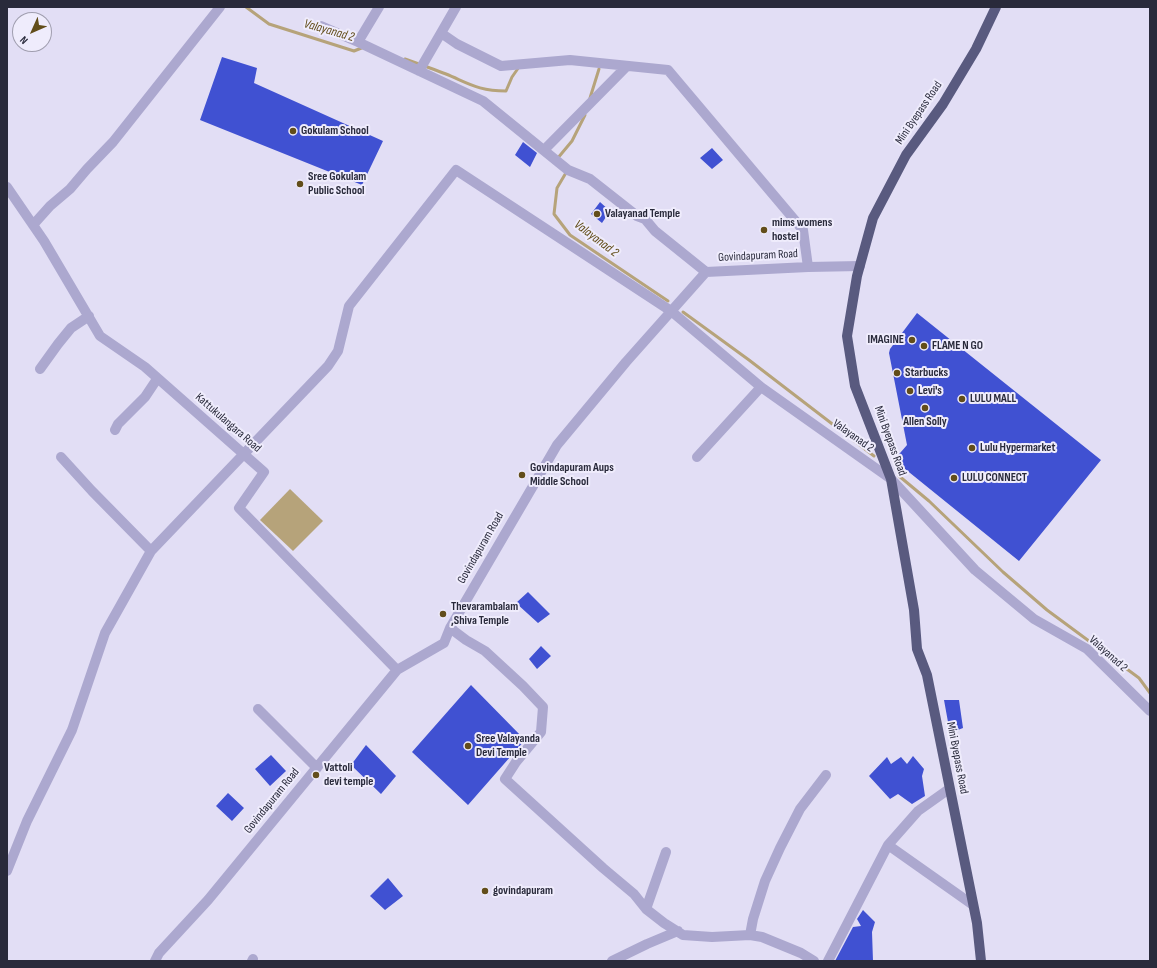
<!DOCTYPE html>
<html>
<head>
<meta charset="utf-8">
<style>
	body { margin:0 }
	#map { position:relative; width:1157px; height:968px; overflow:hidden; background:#e2def5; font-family:"Sofia Sans Condensed",sans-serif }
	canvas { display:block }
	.frame { position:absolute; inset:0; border:8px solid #292a3b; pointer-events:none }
	.north { position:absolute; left:12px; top:12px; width:40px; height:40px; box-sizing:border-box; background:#efecfc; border:1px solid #a09eaf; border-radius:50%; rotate:225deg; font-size:11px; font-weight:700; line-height:16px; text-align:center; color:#292a3b }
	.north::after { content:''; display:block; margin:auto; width:14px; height:18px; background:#624d1a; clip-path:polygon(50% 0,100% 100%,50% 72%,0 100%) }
</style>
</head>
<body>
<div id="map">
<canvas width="1157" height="968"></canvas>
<div class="frame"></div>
<div class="north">N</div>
</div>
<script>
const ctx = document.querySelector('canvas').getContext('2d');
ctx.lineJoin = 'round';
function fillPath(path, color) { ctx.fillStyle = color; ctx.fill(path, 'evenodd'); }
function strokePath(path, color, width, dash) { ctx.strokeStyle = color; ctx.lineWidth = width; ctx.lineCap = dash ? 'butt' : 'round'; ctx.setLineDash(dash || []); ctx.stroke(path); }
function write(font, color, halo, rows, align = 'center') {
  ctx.font = font + ' "Sofia Sans Condensed",sans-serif'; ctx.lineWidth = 4; ctx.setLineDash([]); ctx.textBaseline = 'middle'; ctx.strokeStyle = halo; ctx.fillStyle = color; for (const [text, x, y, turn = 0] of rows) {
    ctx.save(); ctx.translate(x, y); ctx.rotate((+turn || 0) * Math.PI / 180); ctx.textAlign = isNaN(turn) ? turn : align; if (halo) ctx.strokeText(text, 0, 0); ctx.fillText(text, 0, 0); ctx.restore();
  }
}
const water = new Path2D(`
	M 290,489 L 323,521 L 293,551 L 260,520 Z`);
const stream = new Path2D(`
	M 246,7 L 269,24 L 354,51 L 364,47
	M 405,59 C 419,64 433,69 446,74 C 470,84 479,91 506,91 L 512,77 L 519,67
	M 590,98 L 599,69
	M 557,159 L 572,141 L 585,115
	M 567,171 L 557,188 L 554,214 L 570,235 L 668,301
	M 683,312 L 749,360 L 874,456
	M 899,476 L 929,501 L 1003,572 L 1047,610 L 1139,678 L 1150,693`);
const building = new Path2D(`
	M 222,57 L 257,68 L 254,83 L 383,141 L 362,185 L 200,120 Z
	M 523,142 L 537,153 L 530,167 L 515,155 Z
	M 712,148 L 723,160 L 712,169 L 700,158 Z
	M 600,202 L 610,211 L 602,223 L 591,214 Z
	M 917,313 L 1101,460 L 1019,561 L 894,460 L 907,445 L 889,353 L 890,349 Z
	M 528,592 L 550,614 L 538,623 L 516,603 Z
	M 541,646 L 551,656 L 537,669 L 529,659 Z
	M 471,685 L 525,740 L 468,805 L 412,752 Z
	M 944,700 L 959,700 L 963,728 L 950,733 Z
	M 366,745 L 396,776 L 381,794 L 351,765 Z
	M 271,755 L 286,771 L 270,786 L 255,769 Z
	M 913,756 L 924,769 L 922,776 L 925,796 L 912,804 L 898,794 L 890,799 L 869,776 L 887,757 L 891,764 L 901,757 L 907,764 Z
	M 228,793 L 244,808 L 232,821 L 216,806 Z
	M 388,878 L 403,896 L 385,910 L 370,896 Z
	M 863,910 L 875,922 L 872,932 L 873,961 L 835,961 L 853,927 L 861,926 L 857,919 Z`);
const street = new Path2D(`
	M 456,7 L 441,33 L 457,44 L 501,66 L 570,60 L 668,70 L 803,230 L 808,267
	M 321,26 L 358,42 L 483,101 L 568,170 L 590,179 L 637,216 L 645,219 L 655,231 L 706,272
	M 358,42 L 379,7
	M 419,71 L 441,33
	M 544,150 L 627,66
	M 7,187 L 44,241 L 100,336 L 145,367 L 264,472 L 239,508 L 397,670
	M 33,225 L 50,206 L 70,189 L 87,169 L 113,142 L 220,7
	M 40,369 L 58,344 L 71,328 L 89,316
	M 115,430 L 118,424 L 145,397 L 157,379
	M 61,457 L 92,491 L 151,551
	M 697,457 L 761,387
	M 450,628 L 466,640 L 485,651 L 523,686 L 543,707 L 541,732 L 516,762 L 505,779 L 603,868 L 634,894 L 646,909 L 664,923 L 683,935 L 712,937 L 750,935 L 762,937 L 801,953 L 814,961
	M 258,709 L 317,768
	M 888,845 L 918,811 L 949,789
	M 7,871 L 27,821 L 72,730 L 105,633 L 151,551 L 328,366 L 338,351 L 349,306 L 456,170 L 671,311 L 761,387 L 891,479 L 975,570 L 1034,619 L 1087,649 L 1150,711
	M 646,909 L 666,852
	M 750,935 L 753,919 L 765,881 L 780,848 L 800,809 L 826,775
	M 155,961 L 159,953 L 208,900 L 397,670 L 444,643 L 450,628 L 557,445 L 626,362 L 706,272 L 808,267 L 860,266
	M 252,961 L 253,959
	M 612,961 L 647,944 L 678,931
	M 828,961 L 888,845 L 973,905`);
const primary = new Path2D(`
	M 981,961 L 977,923 L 927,675 L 917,649 L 914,610 L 891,479 L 855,386 L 847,336 L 857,276 L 873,218 L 906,155 L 943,104 L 976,49 L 996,7`);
const markers = [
	[293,131,4,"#624d1a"],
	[300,184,4,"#624d1a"],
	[597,214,4,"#624d1a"],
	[764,230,4,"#624d1a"],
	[912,340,4,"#624d1a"],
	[924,346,4,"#624d1a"],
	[897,373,4,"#624d1a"],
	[910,391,4,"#624d1a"],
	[962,399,4,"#624d1a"],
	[925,408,4,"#624d1a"],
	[972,448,4,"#624d1a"],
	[522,475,4,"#624d1a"],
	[954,478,4,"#624d1a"],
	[443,614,4,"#624d1a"],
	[468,746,4,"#624d1a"],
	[316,775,4,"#624d1a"],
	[485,891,4,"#624d1a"]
];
const streetNames = [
	["Mini Byepass Road",919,113,-56],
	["Govindapuram Road",758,256,-3],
	["Kattukulangara Road",228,423,41],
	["Valayanad 2",853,436,35],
	["Mini Byepass Road",890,441,70],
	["Govindapuram Road",481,548,-60],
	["Valayanad 2",1108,654,42],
	["Mini Byepass Road",957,758,79],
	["Govindapuram Road",272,801,-51]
];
const poiNames = [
	["Gokulam School",301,131],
	["Sree Gokulam",308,177],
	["Public School",308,191],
	["Valayanad Temple",605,214],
	["mims womens",772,223],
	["hostel",772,237],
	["IMAGINE",904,340,"right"],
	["FLAME N GO",932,346],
	["Starbucks",905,373],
	["Levi's",918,391],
	["LULU MALL",970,399],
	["Allen Solly",925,422,"center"],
	["Lulu Hypermarket",980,448],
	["Govindapuram Aups",530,468],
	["Middle School",530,482],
	["LULU CONNECT",962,478],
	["Thevarambalam",451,607],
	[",Shiva Temple",451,621],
	["Sree Valayanda",476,739],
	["Devi Temple",476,753],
	["Vattoli",324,768],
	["devi temple",324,782],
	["govindapuram",493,891]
];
const waterNames = [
	["Valayanad 2",329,31,16],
	["Valayanad 2",596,239,37]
];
fillPath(water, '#b6a37a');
strokePath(stream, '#b6a37a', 3);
fillPath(building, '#4051d2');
strokePath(street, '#aca8cf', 10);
strokePath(primary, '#595a7f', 10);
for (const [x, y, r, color] of markers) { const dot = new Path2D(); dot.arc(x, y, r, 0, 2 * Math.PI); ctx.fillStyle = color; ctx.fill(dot); strokePath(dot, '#efecfc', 1.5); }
write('12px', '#292a3b', '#efecfc', streetNames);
write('bold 12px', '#292a3b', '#efecfc', poiNames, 'left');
write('italic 13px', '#624d1a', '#efecfc', waterNames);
</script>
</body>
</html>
